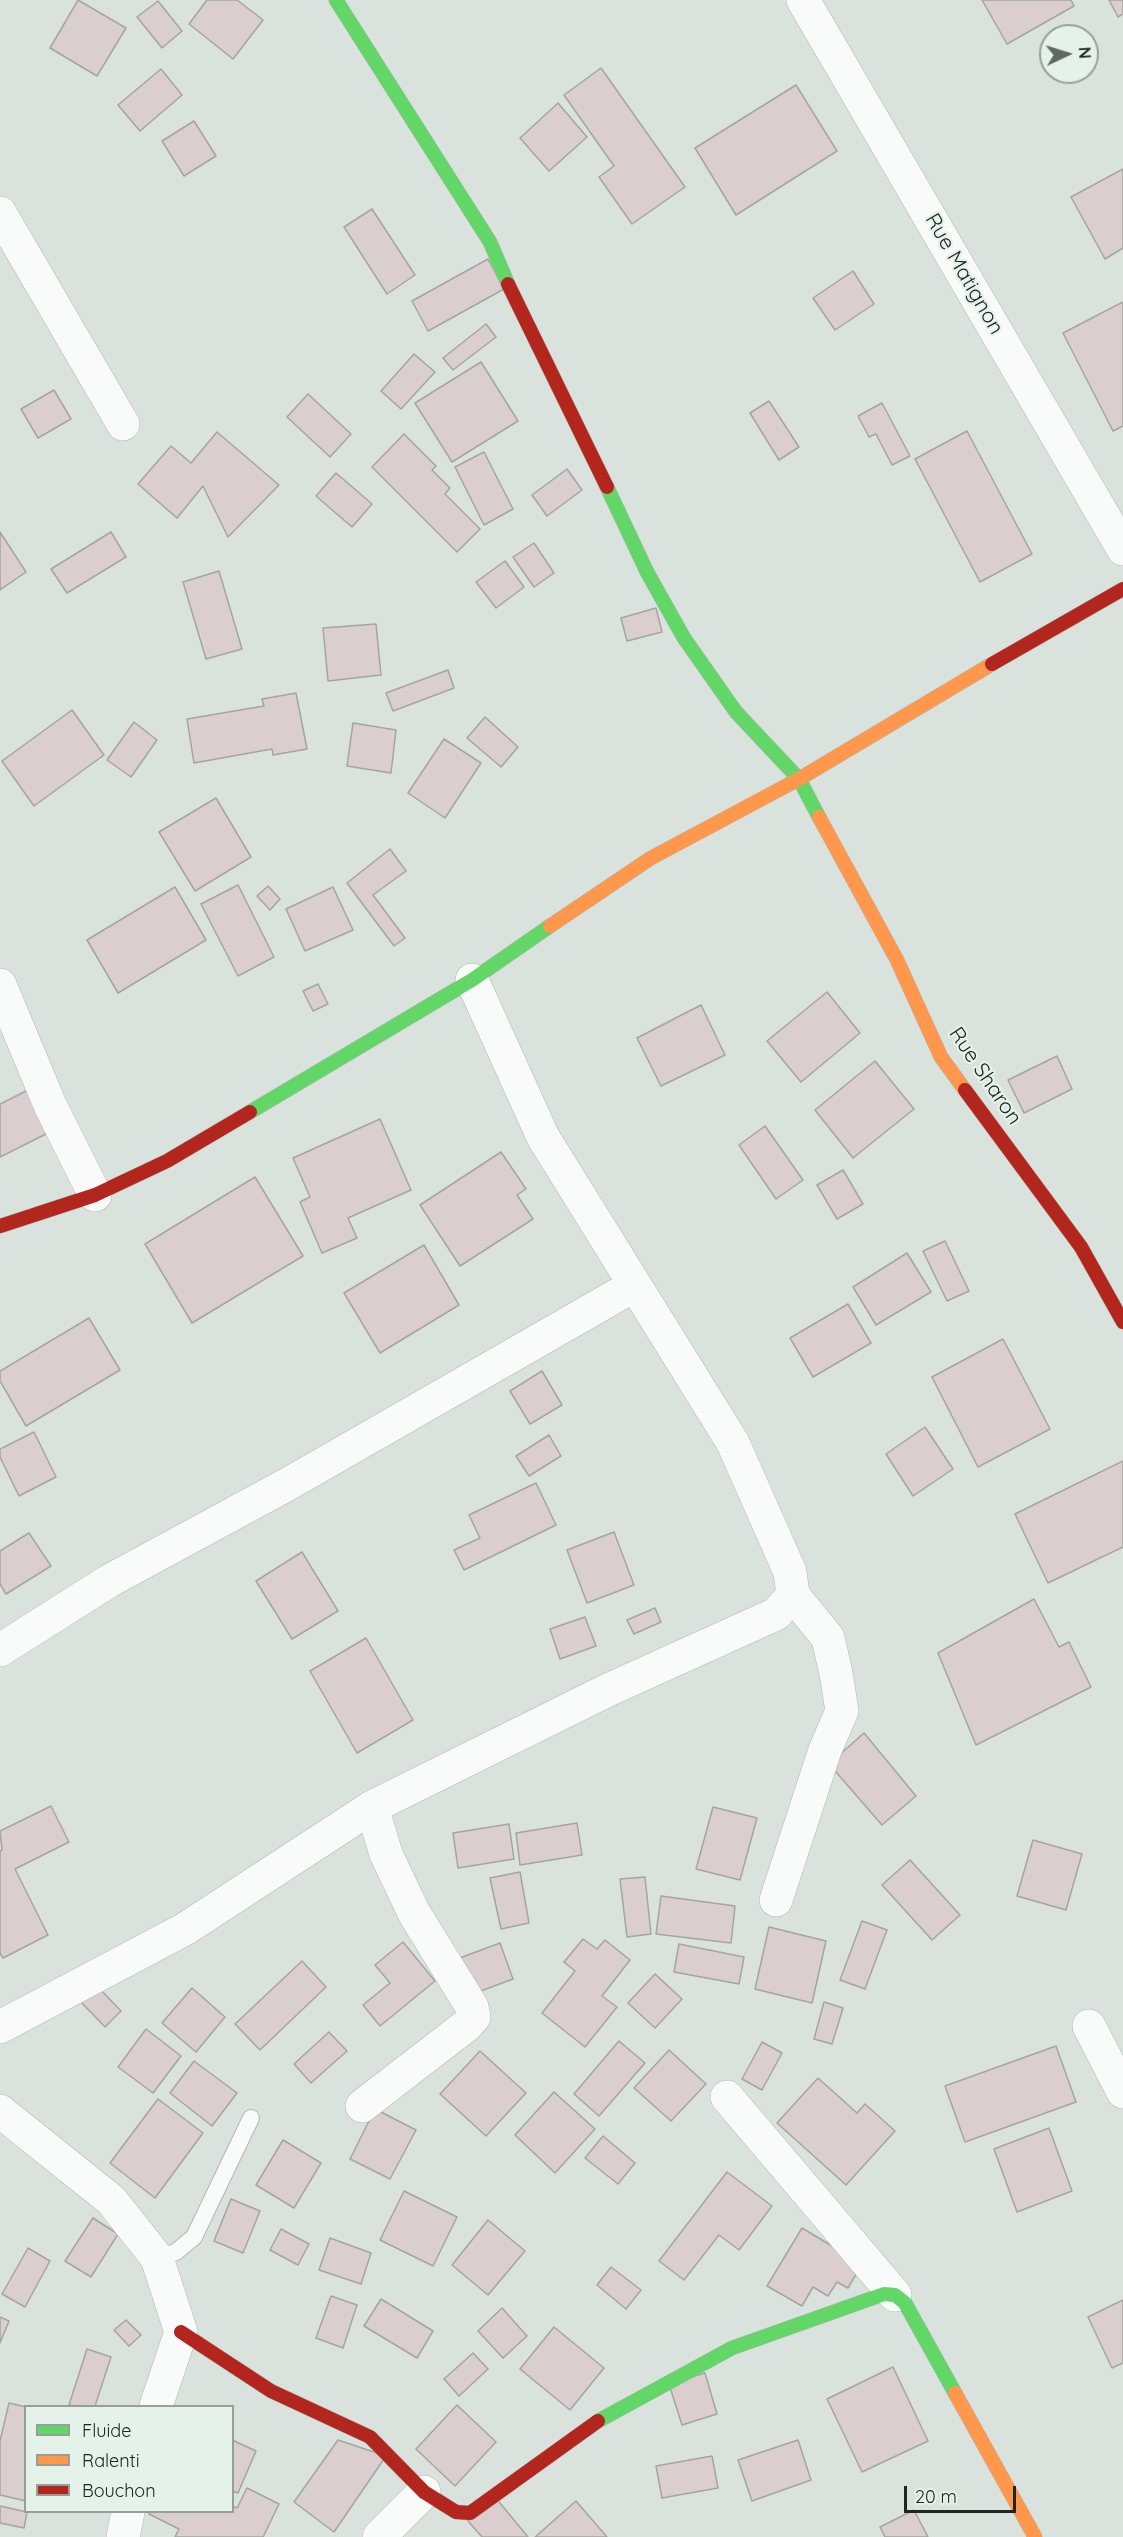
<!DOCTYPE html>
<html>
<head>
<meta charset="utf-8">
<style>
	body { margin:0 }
	#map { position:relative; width:1123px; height:2537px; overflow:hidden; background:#dae2de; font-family:Quicksand,sans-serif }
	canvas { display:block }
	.legend { position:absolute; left:24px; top:2405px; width:210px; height:108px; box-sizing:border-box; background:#e5f2ea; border:2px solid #96a09a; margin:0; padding:8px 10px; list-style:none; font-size:18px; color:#202522 }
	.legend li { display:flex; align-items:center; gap:12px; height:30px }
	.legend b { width:30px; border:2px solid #96a09a }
	.north { position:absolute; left:1039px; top:24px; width:60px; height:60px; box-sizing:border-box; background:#e5f2ea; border:2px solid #96a09a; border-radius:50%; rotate:86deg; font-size:16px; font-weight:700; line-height:24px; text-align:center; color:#202522 }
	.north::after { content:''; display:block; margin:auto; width:21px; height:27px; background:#616764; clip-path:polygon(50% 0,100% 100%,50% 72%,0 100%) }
	.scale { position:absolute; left:904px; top:2486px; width:112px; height:27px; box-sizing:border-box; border:3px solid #202522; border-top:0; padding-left:8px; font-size:18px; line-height:21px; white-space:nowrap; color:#202522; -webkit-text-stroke:4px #e5f2ea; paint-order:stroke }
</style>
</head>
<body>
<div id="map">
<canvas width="1123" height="2537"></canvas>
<ul class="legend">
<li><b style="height:8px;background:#63d668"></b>Fluide</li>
<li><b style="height:8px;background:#ff974d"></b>Ralenti</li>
<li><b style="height:8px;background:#b3261e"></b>Bouchon</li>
</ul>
<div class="north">N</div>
<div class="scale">20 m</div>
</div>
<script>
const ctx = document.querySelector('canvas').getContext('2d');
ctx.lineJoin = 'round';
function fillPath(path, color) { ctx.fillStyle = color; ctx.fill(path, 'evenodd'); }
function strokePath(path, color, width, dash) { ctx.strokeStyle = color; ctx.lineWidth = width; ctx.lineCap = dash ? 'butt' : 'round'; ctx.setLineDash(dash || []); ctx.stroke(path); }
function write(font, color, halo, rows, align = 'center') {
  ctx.font = font + ' Quicksand,sans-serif'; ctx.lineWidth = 4.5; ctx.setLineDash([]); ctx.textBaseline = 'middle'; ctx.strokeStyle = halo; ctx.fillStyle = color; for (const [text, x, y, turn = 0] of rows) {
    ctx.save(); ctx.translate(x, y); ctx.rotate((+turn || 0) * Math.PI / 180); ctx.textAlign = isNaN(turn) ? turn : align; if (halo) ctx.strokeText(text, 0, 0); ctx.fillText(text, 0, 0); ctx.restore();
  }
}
const building = new Path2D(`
	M 78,0 L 126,28 L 97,76 L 50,48 Z
	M 207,0 L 237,0 L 263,20 L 233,59 L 189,24 Z
	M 982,0 L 1071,0 L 1074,6 L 1007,44 Z
	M 1109,0 L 1123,0 L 1123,14 L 1118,17 Z
	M 158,1 L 182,31 L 162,48 L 137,17 Z
	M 601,68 L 685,187 L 632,224 L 599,177 L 614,166 L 564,95 Z
	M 161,69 L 182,95 L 140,131 L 118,105 Z
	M 796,85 L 837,151 L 736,215 L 695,148 Z
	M 558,103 L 587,137 L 549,171 L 520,138 Z
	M 194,121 L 216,156 L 184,176 L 162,141 Z
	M 1123,169 L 1123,248 L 1105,259 L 1071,197 Z
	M 372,209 L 415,275 L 387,294 L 344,227 Z
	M 488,259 L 504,289 L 428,331 L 412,301 Z
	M 853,271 L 874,304 L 835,330 L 813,298 Z
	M 1123,302 L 1123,426 L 1113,431 L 1063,333 Z
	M 486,324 L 496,337 L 453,370 L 443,358 Z
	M 414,354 L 435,372 L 401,409 L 381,391 Z
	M 481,362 L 518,421 L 452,462 L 415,403 Z
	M 54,390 L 71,419 L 38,438 L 21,409 Z
	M 308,394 L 351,434 L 330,457 L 287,417 Z
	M 769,401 L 799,447 L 779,460 L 750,413 Z
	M 882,403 L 910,456 L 892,465 L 876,434 L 869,437 L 858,416 Z
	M 967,431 L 1032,554 L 980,582 L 915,459 Z
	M 217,432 L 279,485 L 228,537 L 203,486 L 177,518 L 138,484 L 171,446 L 191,463 Z
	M 404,434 L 436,466 L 432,470 L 450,488 L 445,494 L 480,529 L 457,552 L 372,467 Z
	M 484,452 L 513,509 L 484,525 L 455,467 Z
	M 567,469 L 582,490 L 547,516 L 532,495 Z
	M 336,473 L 372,504 L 352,527 L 316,496 Z
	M 0,532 L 26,572 L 0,590 Z
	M 111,532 L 126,557 L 67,593 L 51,569 Z
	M 534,543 L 554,573 L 534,587 L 513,557 Z
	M 505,561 L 524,587 L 496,608 L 476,582 Z
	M 219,571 L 242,649 L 206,659 L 183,582 Z
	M 656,608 L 662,632 L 627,641 L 621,618 Z
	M 376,624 L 381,675 L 328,681 L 323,628 Z
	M 448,670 L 454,688 L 393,711 L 386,693 Z
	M 296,693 L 307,749 L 273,755 L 272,749 L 194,763 L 187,719 L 264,706 L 262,699 Z
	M 72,710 L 104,755 L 34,806 L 2,761 Z
	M 485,717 L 518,747 L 501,767 L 467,738 Z
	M 134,722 L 157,740 L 131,777 L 107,760 Z
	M 353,723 L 396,730 L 391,773 L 347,766 Z
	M 444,739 L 481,763 L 445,818 L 408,793 Z
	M 216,798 L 251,857 L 195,891 L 159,832 Z
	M 390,849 L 406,871 L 373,895 L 405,938 L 394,946 L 347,883 Z
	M 238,885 L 274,957 L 238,976 L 201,904 Z
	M 268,886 L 280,899 L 270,910 L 257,896 Z
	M 175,887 L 206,940 L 118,993 L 87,940 Z
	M 333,887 L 353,930 L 305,951 L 286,909 Z
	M 318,984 L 328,1004 L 313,1011 L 303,991 Z
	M 827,992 L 860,1033 L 801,1082 L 767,1041 Z
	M 701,1005 L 725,1055 L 661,1086 L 637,1038 Z
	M 1057,1056 L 1072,1089 L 1024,1113 L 1008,1080 Z
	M 875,1061 L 914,1109 L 853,1158 L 815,1110 Z
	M 30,1089 L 52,1131 L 0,1157 L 0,1104 Z
	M 380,1119 L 411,1190 L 348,1218 L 357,1238 L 322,1253 L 300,1202 L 310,1197 L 293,1158 Z
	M 765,1126 L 803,1180 L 776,1199 L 739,1145 Z
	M 501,1152 L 526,1189 L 517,1195 L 533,1219 L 460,1266 L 420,1205 Z
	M 843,1170 L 863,1204 L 837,1219 L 817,1185 Z
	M 255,1177 L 303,1256 L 192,1323 L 145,1244 Z
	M 945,1241 L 969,1291 L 947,1301 L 923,1251 Z
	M 424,1245 L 459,1305 L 380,1353 L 344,1293 Z
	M 907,1253 L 931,1292 L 876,1325 L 853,1287 Z
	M 848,1304 L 871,1343 L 813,1377 L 790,1338 Z
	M 89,1318 L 120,1370 L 26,1426 L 0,1381 L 0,1371 Z
	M 1003,1339 L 1050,1429 L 978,1467 L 932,1377 Z
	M 542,1371 L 562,1405 L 530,1424 L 510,1391 Z
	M 925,1427 L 953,1469 L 913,1496 L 886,1454 Z
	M 34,1432 L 56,1477 L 19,1496 L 0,1457 L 0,1449 Z
	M 549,1435 L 561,1456 L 529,1476 L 516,1456 Z
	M 1123,1461 L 1123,1547 L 1048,1583 L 1015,1514 Z
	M 536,1483 L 556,1525 L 464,1570 L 454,1550 L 480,1538 L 469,1515 Z
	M 614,1532 L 634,1585 L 587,1603 L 567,1550 Z
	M 29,1533 L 51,1566 L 6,1594 L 0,1584 L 0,1551 Z
	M 302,1552 L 338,1611 L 292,1639 L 256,1581 Z
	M 1034,1599 L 1059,1647 L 1069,1642 L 1091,1687 L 976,1745 L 938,1653 Z
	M 655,1608 L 661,1622 L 634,1634 L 627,1620 Z
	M 585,1617 L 596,1646 L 560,1659 L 550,1629 Z
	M 366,1638 L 413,1720 L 357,1753 L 310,1671 Z
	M 864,1733 L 916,1796 L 882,1825 L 829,1764 Z
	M 51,1806 L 69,1842 L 15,1869 L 48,1935 L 3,1958 L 0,1953 L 0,1851 L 2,1850 L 0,1831 Z
	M 713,1807 L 757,1818 L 740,1880 L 696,1869 Z
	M 577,1823 L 582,1855 L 520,1865 L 516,1833 Z
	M 509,1824 L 514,1859 L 458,1868 L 453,1833 Z
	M 1033,1840 L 1082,1854 L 1066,1910 L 1017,1896 Z
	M 910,1860 L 960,1915 L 932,1940 L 882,1885 Z
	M 520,1872 L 529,1923 L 501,1929 L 490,1878 Z
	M 645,1877 L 651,1934 L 627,1937 L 620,1879 Z
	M 661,1896 L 735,1906 L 731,1943 L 656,1934 Z
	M 862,1921 L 887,1930 L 865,1989 L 840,1980 Z
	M 769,1927 L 826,1941 L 812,2003 L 755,1989 Z
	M 583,1939 L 597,1949 L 605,1940 L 630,1960 L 602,1996 L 617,2007 L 585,2047 L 542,2013 L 575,1971 L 564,1962 Z
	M 403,1942 L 435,1981 L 380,2026 L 363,2005 L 390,1983 L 375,1965 Z
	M 500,1943 L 513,1979 L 470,1995 L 457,1959 Z
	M 679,1944 L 744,1957 L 739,1984 L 674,1972 Z
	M 302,1961 L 326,1987 L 260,2050 L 235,2024 Z
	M 655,1974 L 682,1999 L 655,2028 L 628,2003 Z
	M 97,1986 L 121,2011 L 105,2027 L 80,2001 Z
	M 192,1988 L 225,2017 L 196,2052 L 162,2023 Z
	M 824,2002 L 843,2008 L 832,2044 L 814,2039 Z
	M 146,2029 L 181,2056 L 153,2093 L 118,2067 Z
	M 329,2032 L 347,2051 L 311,2083 L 294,2064 Z
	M 619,2041 L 645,2063 L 599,2116 L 574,2094 Z
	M 762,2042 L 782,2053 L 762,2090 L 742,2079 Z
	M 1056,2046 L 1076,2102 L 965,2142 L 945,2086 Z
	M 669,2050 L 706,2084 L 671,2121 L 634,2088 Z
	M 480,2051 L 526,2093 L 486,2136 L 440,2094 Z
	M 194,2061 L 237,2093 L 212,2126 L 170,2093 Z
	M 818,2078 L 857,2113 L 865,2104 L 895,2131 L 846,2185 L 777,2123 Z
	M 554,2092 L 595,2129 L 555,2173 L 515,2135 Z
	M 158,2099 L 203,2133 L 155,2198 L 110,2163 Z
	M 375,2109 L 416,2130 L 390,2179 L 350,2159 Z
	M 1049,2128 L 1072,2191 L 1017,2212 L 994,2149 Z
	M 603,2136 L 635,2163 L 618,2184 L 585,2158 Z
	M 283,2140 L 321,2163 L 294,2208 L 256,2185 Z
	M 727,2172 L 772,2206 L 739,2250 L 719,2235 L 684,2280 L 659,2261 Z
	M 404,2191 L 457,2217 L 433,2266 L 380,2240 Z
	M 231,2199 L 260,2211 L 243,2253 L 214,2241 Z
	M 93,2218 L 118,2234 L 91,2277 L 65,2261 Z
	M 488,2220 L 525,2251 L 488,2295 L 452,2265 Z
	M 802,2228 L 862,2264 L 848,2288 L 837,2282 L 828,2296 L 813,2287 L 802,2306 L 767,2286 Z
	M 281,2229 L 309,2244 L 298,2265 L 270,2250 Z
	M 330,2238 L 371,2253 L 361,2284 L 319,2270 Z
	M 28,2248 L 50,2261 L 25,2307 L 2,2294 Z
	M 611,2267 L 641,2290 L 626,2309 L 597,2285 Z
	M 331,2296 L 357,2305 L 343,2348 L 316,2338 Z
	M 381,2299 L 433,2331 L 417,2358 L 364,2326 Z
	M 1123,2300 L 1123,2363 L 1112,2368 L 1088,2317 Z
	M 502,2308 L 527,2336 L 503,2358 L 478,2331 Z
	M 0,2317 L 9,2321 L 0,2343 Z
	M 126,2320 L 141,2335 L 129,2346 L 114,2330 Z
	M 554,2327 L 604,2368 L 570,2410 L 520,2369 Z
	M 87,2349 L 111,2357 L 95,2406 L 74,2406 L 69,2405 Z
	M 473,2353 L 488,2369 L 459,2396 L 444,2379 Z
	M 893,2367 L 928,2441 L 862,2472 L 827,2399 Z
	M 705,2373 L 717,2414 L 682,2425 L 669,2384 Z
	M 9,2403 L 26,2407 L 26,2501 L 0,2495 L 0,2441 Z
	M 457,2405 L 496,2442 L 455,2486 L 416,2449 Z
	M 232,2440 L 256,2451 L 238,2493 L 232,2491 Z
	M 338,2440 L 386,2456 L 334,2532 L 294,2502 Z
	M 798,2440 L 811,2480 L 752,2501 L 738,2460 Z
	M 712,2456 L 718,2488 L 662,2498 L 656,2466 Z
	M 247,2488 L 279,2504 L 263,2537 L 175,2537 L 179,2529 L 149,2514 L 151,2512 L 232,2512 L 232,2506 L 237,2508 Z
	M 495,2497 L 528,2537 L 482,2537 L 468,2521 Z
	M 576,2501 L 607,2537 L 535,2537 Z
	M 0,2506 L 27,2512 L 24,2528 L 0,2523 Z
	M 914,2510 L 928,2537 L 885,2537 L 880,2527 Z`);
const lane = new Path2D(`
	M 157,2258 L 176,2252 L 194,2237 L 251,2118`);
const street = new Path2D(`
	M 803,0 L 1123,549
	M 0,213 L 123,424
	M 472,980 L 543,1137 L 733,1443 L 790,1572 L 793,1595 L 828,1638 L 836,1673 L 842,1711 L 825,1750 L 776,1900
	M 0,985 L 50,1105 L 95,1195
	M 0,1650 L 109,1581 L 288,1484 L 635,1285
	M 1089,2026 L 1123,2092
	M 0,2027 L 185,1929 L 372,1807 L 608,1690 L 776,1614 L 793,1595
	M 727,2097 L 895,2295
	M 362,2106 L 467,2025 L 474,2017 L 472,2007 L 414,1913 L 386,1854 L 372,1807
	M 0,2111 L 111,2200 L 157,2258 L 181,2332 L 156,2406
	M 123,2537 L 128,2512
	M 379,2537 L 424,2492`);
const fast = new Path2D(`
	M 336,0 L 490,242 L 508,284
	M 607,487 L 647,572 L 684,638 L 736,712 L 799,779 L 819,817
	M 250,1112 L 472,980 L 550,926
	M 598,2421 L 732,2348 L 884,2294 L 895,2295 L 905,2303 L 955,2393`);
const slow = new Path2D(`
	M 819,817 L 897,960 L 941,1057 L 965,1090
	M 550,926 L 651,858 L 799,779 L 992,664
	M 955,2393 L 1035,2537`);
const jam = new Path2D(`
	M 508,284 L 607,487
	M 992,664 L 1123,589
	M 965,1090 L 1081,1247 L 1123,1322
	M 0,1226 L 95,1195 L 167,1161 L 250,1112
	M 181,2332 L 271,2391 L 370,2437 L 424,2492 L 456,2512 L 470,2513 L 598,2421`);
const streetNames = [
	["Rue Matignon",964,274,60],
	["Rue Sharon",985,1076,56]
];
fillPath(building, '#dbcecf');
strokePath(building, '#a4a5a3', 1.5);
strokePath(lane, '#b1b7b4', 18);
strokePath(street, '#b1b7b4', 34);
strokePath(fast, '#b1b7b4', 15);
strokePath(slow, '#b1b7b4', 15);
strokePath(jam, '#b1b7b4', 15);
strokePath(lane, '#f9fbfa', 16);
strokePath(street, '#f9fbfa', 33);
strokePath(fast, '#63d668', 14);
strokePath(slow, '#ff974d', 14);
strokePath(jam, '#b3261e', 14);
write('21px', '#202522', '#e5f2ea', streetNames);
</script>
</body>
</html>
